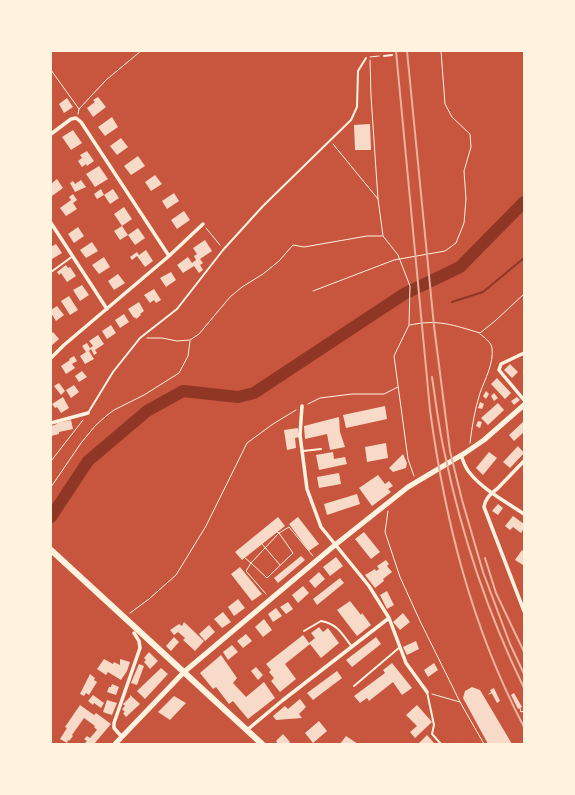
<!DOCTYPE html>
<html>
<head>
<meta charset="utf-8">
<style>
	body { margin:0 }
	#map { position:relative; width:575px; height:795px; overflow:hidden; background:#c8553d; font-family:"Golos Text",sans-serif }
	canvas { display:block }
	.frame { position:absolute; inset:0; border:52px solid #fff3e0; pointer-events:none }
</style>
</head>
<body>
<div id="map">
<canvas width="575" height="795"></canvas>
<div class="frame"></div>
</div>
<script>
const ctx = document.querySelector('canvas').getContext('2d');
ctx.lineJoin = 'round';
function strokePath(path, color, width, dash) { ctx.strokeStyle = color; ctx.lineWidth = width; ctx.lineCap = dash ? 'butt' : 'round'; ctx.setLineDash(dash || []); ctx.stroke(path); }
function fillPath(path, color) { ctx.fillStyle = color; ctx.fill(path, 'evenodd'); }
const stream = new Path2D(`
	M 452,302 L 483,292 L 524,258`);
const river = new Path2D(`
	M 51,517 L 88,461 L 147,411 L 183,391 L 238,397 L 254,393 L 404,294 L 460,267 L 524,202`);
const building = new Path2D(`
	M 98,97 L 106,107 L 93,117 L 87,108 L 95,102 L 93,100 Z
	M 67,98 L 73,107 L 64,113 L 59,104 Z
	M 112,117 L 118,127 L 105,136 L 98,127 Z
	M 370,124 L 371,150 L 355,150 L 354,125 Z
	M 73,130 L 82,143 L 71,150 L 62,137 Z
	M 121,138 L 128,147 L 117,155 L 110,146 Z
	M 87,151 L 94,161 L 87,166 L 86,164 L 82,167 L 78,161 L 82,158 L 80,155 Z
	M 138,156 L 145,166 L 131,175 L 124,166 Z
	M 99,166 L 108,179 L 95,187 L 86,174 Z
	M 155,175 L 162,184 L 151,191 L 145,182 Z
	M 57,179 L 63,188 L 52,196 L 51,194 L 51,184 Z
	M 81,180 L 86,187 L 75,192 L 70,183 L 73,181 L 75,184 Z
	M 101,189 L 104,195 L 97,199 L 94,194 Z
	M 113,189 L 119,198 L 110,204 L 104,195 Z
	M 174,193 L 179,201 L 167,209 L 162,201 Z
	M 73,194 L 77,200 L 73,203 L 77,209 L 66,216 L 60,208 L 71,200 L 69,197 Z
	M 124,207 L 132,219 L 122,226 L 128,235 L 120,240 L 114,231 L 122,226 L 114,214 Z
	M 184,211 L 190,220 L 177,229 L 171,220 Z
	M 78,227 L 84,236 L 74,243 L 68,234 Z
	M 138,228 L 145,238 L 135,245 L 128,235 Z
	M 205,240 L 212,251 L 200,259 L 203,263 L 200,265 L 203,270 L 199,273 L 194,266 L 183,273 L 177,265 L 188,257 L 192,263 L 196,260 L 194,256 L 197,254 L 193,248 Z
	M 92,242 L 98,251 L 86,258 L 80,250 Z
	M 56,244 L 62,253 L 52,259 L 51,247 Z
	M 146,250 L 153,261 L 145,267 L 137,256 L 132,260 L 130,257 L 137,252 L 139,255 Z
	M 104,257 L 110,267 L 99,274 L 92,265 Z
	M 66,265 L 68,268 L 70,267 L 76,276 L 67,282 L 61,273 L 59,275 L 57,272 Z
	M 171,272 L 176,280 L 166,287 L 160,278 Z
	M 118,274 L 125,283 L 114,290 L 108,281 Z
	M 82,285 L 89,295 L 80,301 L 73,290 Z
	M 154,289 L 161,300 L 156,303 L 154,300 L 150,303 L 144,295 Z
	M 69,296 L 78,310 L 70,315 L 61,301 Z
	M 139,302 L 144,311 L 140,314 L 141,315 L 136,319 L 135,317 L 134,318 L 128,309 Z
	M 57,306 L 64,315 L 56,321 L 51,313 L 51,310 Z
	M 124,314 L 129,322 L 120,328 L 115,320 Z
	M 111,325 L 116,333 L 107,339 L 102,331 Z
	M 53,332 L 59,339 L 51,346 L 51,334 Z
	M 98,335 L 104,344 L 95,350 L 97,353 L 94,355 L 91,349 L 89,351 L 94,359 L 85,364 L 80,356 L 86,352 L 82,346 L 87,343 L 90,348 L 93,346 L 89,341 Z
	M 74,356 L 77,361 L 72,364 L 75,368 L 66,374 L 61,366 L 70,360 L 69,359 Z
	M 510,364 L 518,372 L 512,378 L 504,370 Z
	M 82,371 L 87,377 L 79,382 L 75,376 Z
	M 497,378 L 511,393 L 505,399 L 491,384 Z
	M 59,383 L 65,391 L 61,395 L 54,386 Z
	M 74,385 L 79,392 L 71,398 L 66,390 Z
	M 486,391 L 489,394 L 486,399 L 483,396 Z
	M 494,393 L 498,398 L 494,401 L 491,396 Z
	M 63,397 L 69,408 L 61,413 L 57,407 L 55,408 L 52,404 Z
	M 517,397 L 520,400 L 514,405 L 511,401 Z
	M 480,402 L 484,404 L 482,409 L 478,408 Z
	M 498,403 L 504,410 L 488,425 L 481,418 Z
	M 385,406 L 387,419 L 346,428 L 343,415 Z
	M 339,417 L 340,432 L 345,447 L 330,450 L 327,434 L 305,439 L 304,426 Z
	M 71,420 L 73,429 L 59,432 L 59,434 L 51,436 L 51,426 L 57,424 L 57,423 Z
	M 478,421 L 482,422 L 480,428 L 476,426 Z
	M 524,421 L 524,432 L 514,441 L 509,435 Z
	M 298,428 L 299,437 L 295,438 L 296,448 L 287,450 L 284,430 Z
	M 386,443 L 388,458 L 367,462 L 365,447 Z
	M 518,446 L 524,453 L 510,468 L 503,462 Z
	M 333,452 L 334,459 L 345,457 L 347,464 L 319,470 L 316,455 Z
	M 489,452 L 497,458 L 483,475 L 476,468 Z
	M 403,454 L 407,463 L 406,468 L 393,472 L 389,468 Z
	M 339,473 L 341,484 L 319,488 L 317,477 Z
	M 378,475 L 385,484 L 389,481 L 393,486 L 388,489 L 391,492 L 372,506 L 359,488 Z
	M 357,494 L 360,504 L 327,515 L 324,504 Z
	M 498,504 L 503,508 L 498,515 L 492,511 Z
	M 513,516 L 524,524 L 524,528 L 521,533 L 513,527 L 510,530 L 505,526 Z
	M 278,517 L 285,526 L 242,560 L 235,552 Z
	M 298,517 L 319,544 L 309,551 L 289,524 Z
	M 364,532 L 380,552 L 371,559 L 355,539 Z
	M 522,550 L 524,552 L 524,564 L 523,565 L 515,560 Z
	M 301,556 L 305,560 L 278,583 L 274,578 Z
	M 336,557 L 343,566 L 330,576 L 323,567 Z
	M 386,560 L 389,564 L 387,566 L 392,572 L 383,579 L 384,581 L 375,588 L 365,575 L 375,569 L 376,571 L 379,569 L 377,566 Z
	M 240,567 L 262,594 L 252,601 L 231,574 Z
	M 319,572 L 325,579 L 315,588 L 309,581 Z
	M 340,578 L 344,583 L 317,605 L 313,599 Z
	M 303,586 L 309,593 L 298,603 L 292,595 Z
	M 387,591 L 394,605 L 387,609 L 380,595 Z
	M 238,599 L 245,608 L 234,616 L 228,607 Z
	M 350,601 L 361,615 L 362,613 L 371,625 L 357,636 L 337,610 Z
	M 288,602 L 293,609 L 286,614 L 280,607 Z
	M 276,608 L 282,616 L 273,622 L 268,614 Z
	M 223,612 L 231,622 L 222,628 L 214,619 Z
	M 403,613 L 410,622 L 400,630 L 393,622 Z
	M 264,619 L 272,630 L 263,637 L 255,627 Z
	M 184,622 L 204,641 L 195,651 L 183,640 L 185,638 L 178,632 L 174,635 L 170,630 L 179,624 L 182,626 Z
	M 209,625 L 215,632 L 205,641 L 199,634 Z
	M 319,627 L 323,632 L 328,628 L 339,643 L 321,658 L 310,644 L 285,664 L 296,679 L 280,692 L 271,681 L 274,678 L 269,672 L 271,670 L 266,664 L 303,635 L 309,643 L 315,638 L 311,633 Z
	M 246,634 L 252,641 L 243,648 L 237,641 Z
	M 174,637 L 179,642 L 171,651 L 166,646 Z
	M 376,637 L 381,644 L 352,667 L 346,660 Z
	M 416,641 L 419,649 L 407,655 L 403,647 Z
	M 232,645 L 238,652 L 228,660 L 223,652 Z
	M 149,652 L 158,661 L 150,669 L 144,662 L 146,660 L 144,658 Z
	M 221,655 L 237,678 L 233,683 L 246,697 L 264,682 L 275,698 L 248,719 L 233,701 L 229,704 L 216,687 L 213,689 L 200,673 Z
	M 104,659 L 113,664 L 114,662 L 120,665 L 120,659 L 130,662 L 127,671 L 121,680 L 108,672 L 106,675 L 97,669 Z
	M 392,663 L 412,688 L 402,695 L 393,682 L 369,701 L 367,698 L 360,703 L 354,696 L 385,673 L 383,670 Z
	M 434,663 L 438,670 L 428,677 L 424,670 Z
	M 139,664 L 144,666 L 137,685 L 131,683 Z
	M 256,667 L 263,675 L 258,680 L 251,671 Z
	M 161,668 L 168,674 L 145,699 L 137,691 Z
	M 337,671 L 342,678 L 313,700 L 307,693 Z
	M 90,674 L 95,678 L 94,680 L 97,682 L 89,695 L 86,693 L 84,696 L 80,694 Z
	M 112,684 L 119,687 L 116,695 L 107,692 L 109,687 L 111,687 Z
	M 472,687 L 480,690 L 512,744 L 488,744 L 463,698 L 465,691 Z
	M 494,688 L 500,701 L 497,703 L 490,690 Z
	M 514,693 L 522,707 L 518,709 L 511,695 Z
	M 93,695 L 104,703 L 101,708 L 94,703 L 93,705 L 88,701 Z
	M 130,695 L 140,704 L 126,717 L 123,713 L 125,712 L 122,709 L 125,706 L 123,704 L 130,697 Z
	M 174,696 L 186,703 L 170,720 L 158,712 Z
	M 300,699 L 306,707 L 299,714 L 302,718 L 276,720 L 273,716 L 285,706 L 288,709 Z
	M 107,700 L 117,703 L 112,715 L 103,712 Z
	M 80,705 L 94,715 L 96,713 L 111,724 L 94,744 L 84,744 L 87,741 L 84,739 L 87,736 L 90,738 L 97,730 L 94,727 L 95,726 L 84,718 L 72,735 L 73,736 L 69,741 L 68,740 L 67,743 L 60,739 L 67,728 L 65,727 Z
	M 417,705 L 432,722 L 415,738 L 410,732 L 417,726 L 406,715 Z
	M 319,721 L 327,731 L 313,743 L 305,733 Z
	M 283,734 L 290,742 L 288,744 L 278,744 L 276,741 Z
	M 427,735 L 435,744 L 418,744 Z
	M 346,736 L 358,744 L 340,744 Z`);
const path = new Path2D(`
	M 370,57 L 379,56
	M 370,60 L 371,96 L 378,199
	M 51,70 L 79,109 L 78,114
	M 79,109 L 106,80 L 141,51
	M 333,144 L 378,199 L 383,236 L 398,255 L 410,286 L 409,325 L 394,356 L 408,459 L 414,476
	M 206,228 L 220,245
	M 313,291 L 394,260 L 445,251 L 456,243 L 464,223 L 466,199 L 464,171 L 471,147 L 470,134 L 452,117 L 445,104 L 441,51
	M 410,325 C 438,319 453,325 480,333 L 495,321 L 524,294
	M 147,338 L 162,338 L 177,341 L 190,340 L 199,334 L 230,297 L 242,287 L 263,274 L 279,261 L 293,245 L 304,247 L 367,236 L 382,236
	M 308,404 L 320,398 L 352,394 L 384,394 L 398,387
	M 470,443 C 472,426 475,409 480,393 C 485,379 494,363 492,348 C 491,342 484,337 480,334
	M 51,461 L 83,420
	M 51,487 L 81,443 L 95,426 L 106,416 L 114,410 L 144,395 L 179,373 L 188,356 L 190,341
	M 388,511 L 385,532 L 400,577 L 420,621 L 460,702 L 484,744
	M 277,532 L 279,533 L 293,553 L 267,578 L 251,563 L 279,533 L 289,527 L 313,556
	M 262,544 L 280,565
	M 245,558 L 251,563 L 246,571 L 266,594
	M 130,613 L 149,599 L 176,575 L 206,526 L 247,443 L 273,424 L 296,410
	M 432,694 L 460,702
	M 489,694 L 493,692
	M 520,708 L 521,712 L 524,711`);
const service = new Path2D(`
	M 384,56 L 392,55
	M 51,272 L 73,256
	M 88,413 L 113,372 L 140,338 L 177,309 L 223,250 L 263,206 L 351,120 L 357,107 L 358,71 L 366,58
	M 303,451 L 321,449
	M 304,631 L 321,621 C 338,624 342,634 352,647
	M 354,686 L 400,647
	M 427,692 L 434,725 L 432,734 L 441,744`);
const minor = new Path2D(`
	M 51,134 L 71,119 L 76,118 L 81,122 L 169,256
	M 51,223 L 107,309
	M 524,353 L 501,364 L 499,370 L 524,400
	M 51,358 L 64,345 L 169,256 L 203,224
	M 302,406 L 300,435 L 307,489 L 321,527 L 369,586 L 389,618 L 406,663 L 427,692
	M 51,423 L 88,413
	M 461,455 C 463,461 465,467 469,472 C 483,490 505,501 524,514
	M 524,461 L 497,489 C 491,493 485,499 484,507 L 524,611
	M 247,730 L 283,700 L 389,618
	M 122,737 L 114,728 L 114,723 L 140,648 L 139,641 L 134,633`);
const secondary = new Path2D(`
	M 115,744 L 184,672 L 335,545 L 408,487 L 465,453 L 484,440 L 524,405`);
const primary = new Path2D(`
	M 51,550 L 262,744`);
const rail = new Path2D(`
	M 396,51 L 430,410 C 445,521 472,628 524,727
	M 407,51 L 434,326 L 450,451 L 462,500 L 483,572 L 510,644 L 524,674
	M 432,377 C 436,403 439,430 445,455 C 462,536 488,614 524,688
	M 485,558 L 496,593 L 524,652`);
strokePath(stream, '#8f3625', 2);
strokePath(river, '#8f3625', 12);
fillPath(building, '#f7dbc8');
strokePath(path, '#fff3e0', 1);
strokePath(service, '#fff3e0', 2);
strokePath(minor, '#fff3e0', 3.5);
strokePath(secondary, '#fff3e0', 5);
strokePath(primary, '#fff3e0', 6);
strokePath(rail, '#e9b49f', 2);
</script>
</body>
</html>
